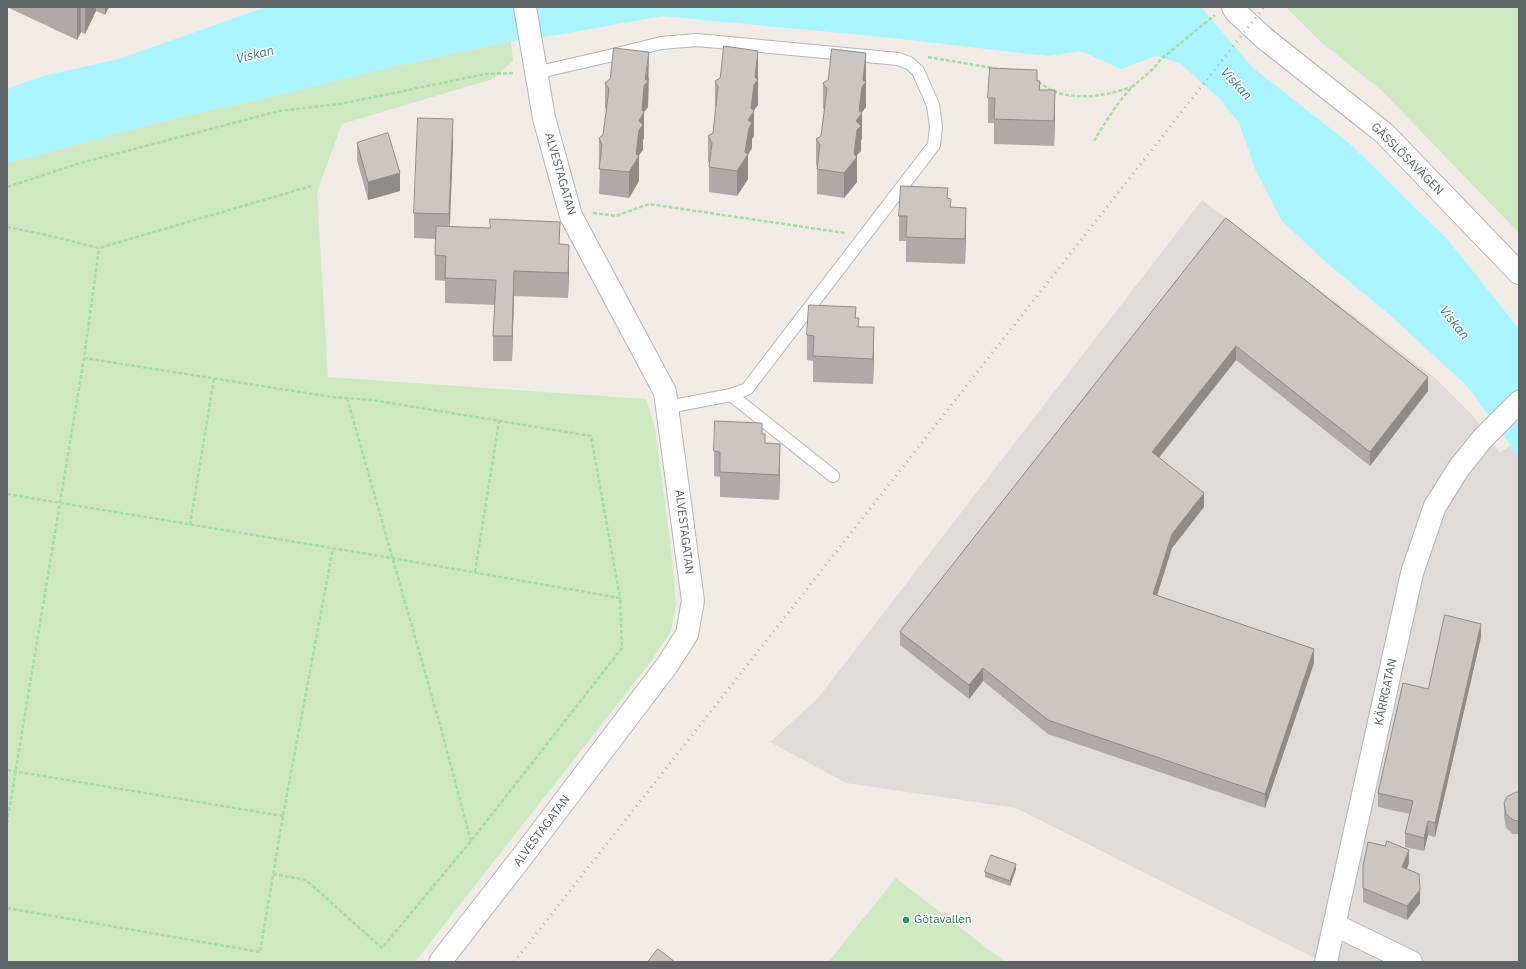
<!DOCTYPE html>
<html>
<head>
<meta charset="utf-8">
<style>
	body { margin:0 }
	#map { position:relative; width:1526px; height:969px; overflow:hidden; background:#f1ebe6; font-family:"IBM Plex Sans",sans-serif }
	canvas { display:block }
	.frame { position:absolute; inset:0; border:8px solid #5e6567; pointer-events:none }
</style>
</head>
<body>
<div id="map">
<canvas width="1526" height="969"></canvas>
<div class="frame"></div>
</div>
<script>
const ctx = document.querySelector('canvas').getContext('2d');
ctx.lineJoin = 'round';
function fillPath(path, color) { ctx.fillStyle = color; ctx.fill(path, 'evenodd'); }
function strokePath(path, color, width, dash) { ctx.strokeStyle = color; ctx.lineWidth = width; ctx.lineCap = dash ? 'butt' : 'round'; ctx.setLineDash(dash || []); ctx.stroke(path); }
function write(font, color, halo, rows, align = 'center') {
  ctx.font = font + ' "IBM Plex Sans",sans-serif'; ctx.lineWidth = 3; ctx.setLineDash([]); ctx.textBaseline = 'middle'; ctx.strokeStyle = halo; ctx.fillStyle = color; for (const [text, x, y, turn = 0] of rows) {
    ctx.save(); ctx.translate(x, y); ctx.rotate((+turn || 0) * Math.PI / 180); ctx.textAlign = isNaN(turn) ? turn : align; if (halo) ctx.strokeText(text, 0, 0); ctx.fillText(text, 0, 0); ctx.restore();
  }
}
const industrial = new Path2D(`
	M 1202,200 L 1435,378 L 1474,417 L 1500,453 L 1519,439 L 1519,962 L 1322,962 L 1016,808 L 846,783 L 770,742 L 818,698 Z`);
const green = new Path2D(`
	M 1286,7 L 1519,7 L 1519,233 L 1382,91 L 1322,43 Z
	M 511,41 L 513,61 L 493,79 L 342,124 L 317,192 L 328,377 L 646,399 L 655,428 L 671,549 L 676,605 L 671,631 L 652,660 L 415,962 L 7,962 L 7,163 L 175,118 L 284,94 L 400,65 Z
	M 896,878 L 1005,962 L 828,962 Z`);
const water = new Path2D(`
	M 266,7 L 1201,7 L 1252,67 L 1350,144 L 1448,240 L 1519,329 L 1519,460 L 1509,443 L 1467,386 L 1391,316 L 1328,264 L 1282,221 L 1256,171 L 1239,123 L 1221,100 L 1180,63 L 1156,56 L 1121,69 L 1081,51 L 1048,56 L 883,37 L 662,16 L 557,35 L 511,41 L 400,65 L 284,94 L 175,118 L 7,163 L 7,89 L 43,76 L 119,59 Z`);
const path = new Path2D(`
	M 928,57 L 998,69
	M 1038,82 C 1045,86 1051,91 1058,93 C 1083,100 1108,95 1132,87
	M 1094,141 C 1105,123 1118,101 1133,86 C 1142,78 1153,71 1160,60 L 1215,15
	M 7,187 L 77,164 L 279,111 L 340,104 L 485,74 L 515,73
	M 593,213 L 616,216 L 649,204 L 845,233
	M 7,227 L 47,235 L 99,248 L 311,186
	M 347,398 L 440,725 L 471,841
	M 7,494 L 392,558 L 620,598 L 591,436 L 372,400 L 332,397 L 84,358
	M 190,525 L 214,379
	M 475,572 L 499,421
	M 7,770 L 283,816
	M 7,823 L 84,358 L 99,248
	M 273,874 L 306,880 L 382,948 L 471,841 L 622,648 L 620,598
	M 7,908 L 260,952 L 283,816 L 333,548`);
const lane = new Path2D(`
	M 535,73 L 613,55 L 661,43 L 697,40 L 898,59 L 909,63 L 918,71 L 933,105 L 936,127 L 934,145 L 747,389 L 731,395 L 668,407
	M 731,395 L 833,476`);
const street = new Path2D(`
	M 1335,925 L 1411,962
	M 440,962 L 528,849 L 668,664 L 687,634 L 693,601 L 665,392 L 571,216 L 544,118 L 525,7`);
const secondary = new Path2D(`
	M 1233,7 L 1236,12 L 1264,38 L 1384,133 L 1519,273
	M 1326,962 L 1412,573 L 1435,506 L 1459,468 L 1483,438 L 1519,402`);
const rail = new Path2D(`
	M 514,962 L 1264,7`);
const wall = new Path2D(`
	M 7,7 L 109,7 L 105,15 L 96,11 L 85,34 L 81,32 L 77,40 Z
	M 758,76 L 758,105 L 754,110 L 754,136 L 752,139 L 752,148 L 749,153 L 748,155 L 748,179 L 737,196 L 709,192 L 709,163 L 708,161 L 708,136 L 713,133 L 716,108 L 715,106 L 715,81 Z
	M 649,78 L 648,107 L 644,112 L 644,138 L 643,140 L 643,150 L 639,155 L 639,181 L 629,198 L 599,194 L 600,165 L 599,163 L 599,138 L 603,135 L 607,110 L 605,108 L 605,83 Z
	M 866,78 L 866,107 L 862,112 L 862,139 L 861,140 L 861,151 L 857,155 L 857,182 L 844,198 L 817,194 L 817,166 L 816,164 L 816,139 L 821,136 L 824,110 L 823,108 L 823,83 Z
	M 1037,81 L 1040,90 L 1055,116 L 1054,146 L 994,144 L 994,123 L 988,123 L 988,98 Z
	M 357,143 L 400,191 L 368,200 L 357,160 Z
	M 453,144 L 450,227 L 560,244 L 569,270 L 568,298 L 514,296 L 512,361 L 493,361 L 493,336 L 495,305 L 445,303 L 445,281 L 435,280 L 435,239 L 414,238 L 414,213 Z
	M 948,198 L 951,207 L 966,233 L 965,264 L 906,262 L 906,241 L 899,241 L 899,216 Z
	M 1226,218 L 1428,391 L 1370,466 L 1236,360 L 1159,458 L 1204,507 L 1172,548 L 1157,595 L 1314,663 L 1265,808 L 1048,734 L 983,681 L 969,699 L 900,645 L 900,632 Z
	M 856,318 L 859,327 L 874,353 L 873,384 L 813,382 L 813,361 L 807,360 L 807,335 Z
	M 762,434 L 765,443 L 780,469 L 779,500 L 720,497 L 720,477 L 714,476 L 714,451 Z
	M 1481,637 L 1435,837 L 1428,835 L 1424,851 L 1405,847 L 1405,833 L 1410,814 L 1378,807 L 1378,793 L 1428,689 Z
	M 1519,793 L 1519,834 L 1513,834 L 1506,828 L 1504,816 L 1504,803 Z
	M 1409,863 L 1407,869 L 1420,903 L 1407,920 L 1363,902 L 1363,866 Z
	M 1016,869 L 1010,886 L 985,877 L 985,872 Z`);
const shadedWall = new Path2D(`
	M 77,7 L 81,7 L 81,32 L 77,40 Z
	M 85,7 L 96,7 L 96,11 L 85,34 Z
	M 105,7 L 109,7 L 105,15 Z
	M 758,51 L 758,105 L 754,110 L 754,136 L 752,139 L 752,148 L 749,153 L 748,155 L 748,179 L 737,196 L 737,171 L 745,152 L 748,120 L 751,108 Z
	M 649,52 L 648,107 L 644,112 L 644,138 L 643,140 L 643,150 L 639,155 L 639,181 L 629,198 L 629,172 L 642,110 Z
	M 866,53 L 866,107 L 862,112 L 862,139 L 861,140 L 861,151 L 857,155 L 857,182 L 844,198 L 844,173 L 854,154 L 856,121 L 859,111 Z
	M 1055,90 L 1055,116 L 1054,146 L 1054,121 Z
	M 453,119 L 453,144 L 449,239 L 449,214 Z
	M 400,173 L 400,191 L 368,200 L 368,182 Z
	M 966,208 L 966,233 L 965,264 L 965,239 Z
	M 569,245 L 569,270 L 568,298 L 568,273 Z
	M 514,271 L 514,296 L 512,361 L 512,336 Z
	M 874,327 L 874,353 L 873,384 L 873,359 Z
	M 1236,346 L 1236,360 L 1152,466 L 1152,452 Z
	M 1428,377 L 1428,391 L 1370,466 L 1370,452 Z
	M 780,444 L 780,469 L 779,500 L 779,475 Z
	M 1204,493 L 1204,507 L 1172,548 L 1153,608 L 1153,594 L 1172,534 Z
	M 1481,624 L 1481,637 L 1435,837 L 1435,823 Z
	M 1314,649 L 1314,663 L 1265,808 L 1265,794 Z
	M 983,668 L 983,681 L 969,699 L 969,685 Z
	M 1428,821 L 1428,835 L 1424,851 L 1424,838 Z
	M 1409,850 L 1409,863 L 1402,881 L 1402,867 Z
	M 1016,864 L 1016,869 L 1010,886 L 1010,881 Z
	M 1420,890 L 1420,903 L 1407,920 L 1407,906 Z`);
const building = new Path2D(`
	M 724,46 L 758,51 L 755,77 L 758,80 L 754,85 L 751,108 L 754,111 L 748,120 L 752,123 L 749,128 L 745,152 L 748,154 L 737,171 L 709,167 L 712,143 L 708,136 L 713,133 L 718,87 L 715,81 L 720,78 Z
	M 614,48 L 649,52 L 645,79 L 648,81 L 644,86 L 642,110 L 644,112 L 639,121 L 643,125 L 639,130 L 636,154 L 639,156 L 629,172 L 599,169 L 602,145 L 599,138 L 603,135 L 609,89 L 605,83 L 610,79 Z
	M 832,49 L 866,53 L 863,80 L 866,82 L 862,87 L 859,111 L 862,113 L 856,121 L 861,126 L 857,130 L 854,154 L 857,157 L 844,173 L 817,169 L 820,145 L 816,139 L 821,136 L 827,89 L 823,83 L 828,80 Z
	M 990,68 L 1037,70 L 1037,81 L 1040,81 L 1039,90 L 1055,90 L 1054,121 L 994,119 L 995,98 L 988,98 Z
	M 418,118 L 453,119 L 449,214 L 414,213 Z
	M 388,133 L 400,173 L 368,182 L 357,143 Z
	M 901,186 L 948,188 L 947,198 L 951,199 L 950,207 L 966,208 L 965,239 L 906,237 L 907,216 L 899,216 Z
	M 1226,218 L 1428,377 L 1370,452 L 1236,346 L 1152,452 L 1204,493 L 1172,534 L 1153,594 L 1314,649 L 1265,794 L 1048,720 L 983,668 L 969,685 L 900,632 Z
	M 490,219 L 560,222 L 559,244 L 569,245 L 568,273 L 514,271 L 512,336 L 493,336 L 496,280 L 445,278 L 446,256 L 435,255 L 436,226 L 490,228 Z
	M 809,305 L 856,307 L 855,318 L 859,318 L 858,327 L 874,327 L 873,359 L 813,356 L 814,336 L 807,335 Z
	M 715,421 L 762,423 L 762,434 L 765,434 L 765,443 L 780,444 L 779,475 L 720,472 L 720,452 L 714,451 Z
	M 1445,615 L 1481,624 L 1435,823 L 1428,821 L 1424,838 L 1405,833 L 1413,801 L 1378,793 L 1403,683 L 1428,689 Z
	M 1517,792 L 1519,793 L 1519,821 L 1513,820 L 1506,814 L 1504,803 L 1507,797 Z
	M 1387,841 L 1409,850 L 1402,867 L 1419,874 L 1420,890 L 1407,906 L 1363,888 L 1363,866 L 1368,842 L 1385,846 Z
	M 991,855 L 1016,864 L 1010,881 L 985,872 Z
	M 658,949 L 675,962 L 648,962 Z`);
const markers = [
	[906,920,4,"#2e9e5b"]
];
const streetNames = [
	["GÄSSLÖSAVÄGEN",1407,159,45],
	["ALVESTAGATAN",560,174,74],
	["ALVESTAGATAN",684,532,83],
	["KÄRRGATAN",1386,692,-78],
	["ALVESTAGATAN",542,831,-53]
];
const leisureNames = [
	["Götavallen",914,920]
];
const waterNames = [
	["Viskan",255,55,-14],
	["Viskan",1236,84,47],
	["Viskan",1454,323,51]
];
fillPath(industrial, '#dfdbd8');
fillPath(green, '#cee9c2');
fillPath(water, '#a8f4ff');
strokePath(lane, '#b2b7b9', 14);
strokePath(street, '#b2b7b9', 24);
strokePath(secondary, '#b0b7b9', 24);
strokePath(path, '#a7dca4', 2.5, [4, 2]);
strokePath(lane, '#fff', 12);
strokePath(street, '#fff', 22);
strokePath(secondary, '#fff', 22);
strokePath(rail, '#b3b4b5', 3, [1, 5]);
fillPath(wall, '#afaaa8');
fillPath(shadedWall, '#8f8b88');
fillPath(building, '#ccc6c3');
strokePath(building, '#8f8b88', 1);
for (const [x, y, r, color] of markers) { const dot = new Path2D(); dot.arc(x, y, r, 0, 2 * Math.PI); ctx.fillStyle = color; ctx.fill(dot); strokePath(dot, '#fff', 1.5); }
write('12px', '#5e6567', '#fff', streetNames);
write('12px', '#27864d', '#fff', leisureNames, 'left');
write('italic 13px', '#338093', '#fff', waterNames);
</script>
</body>
</html>
